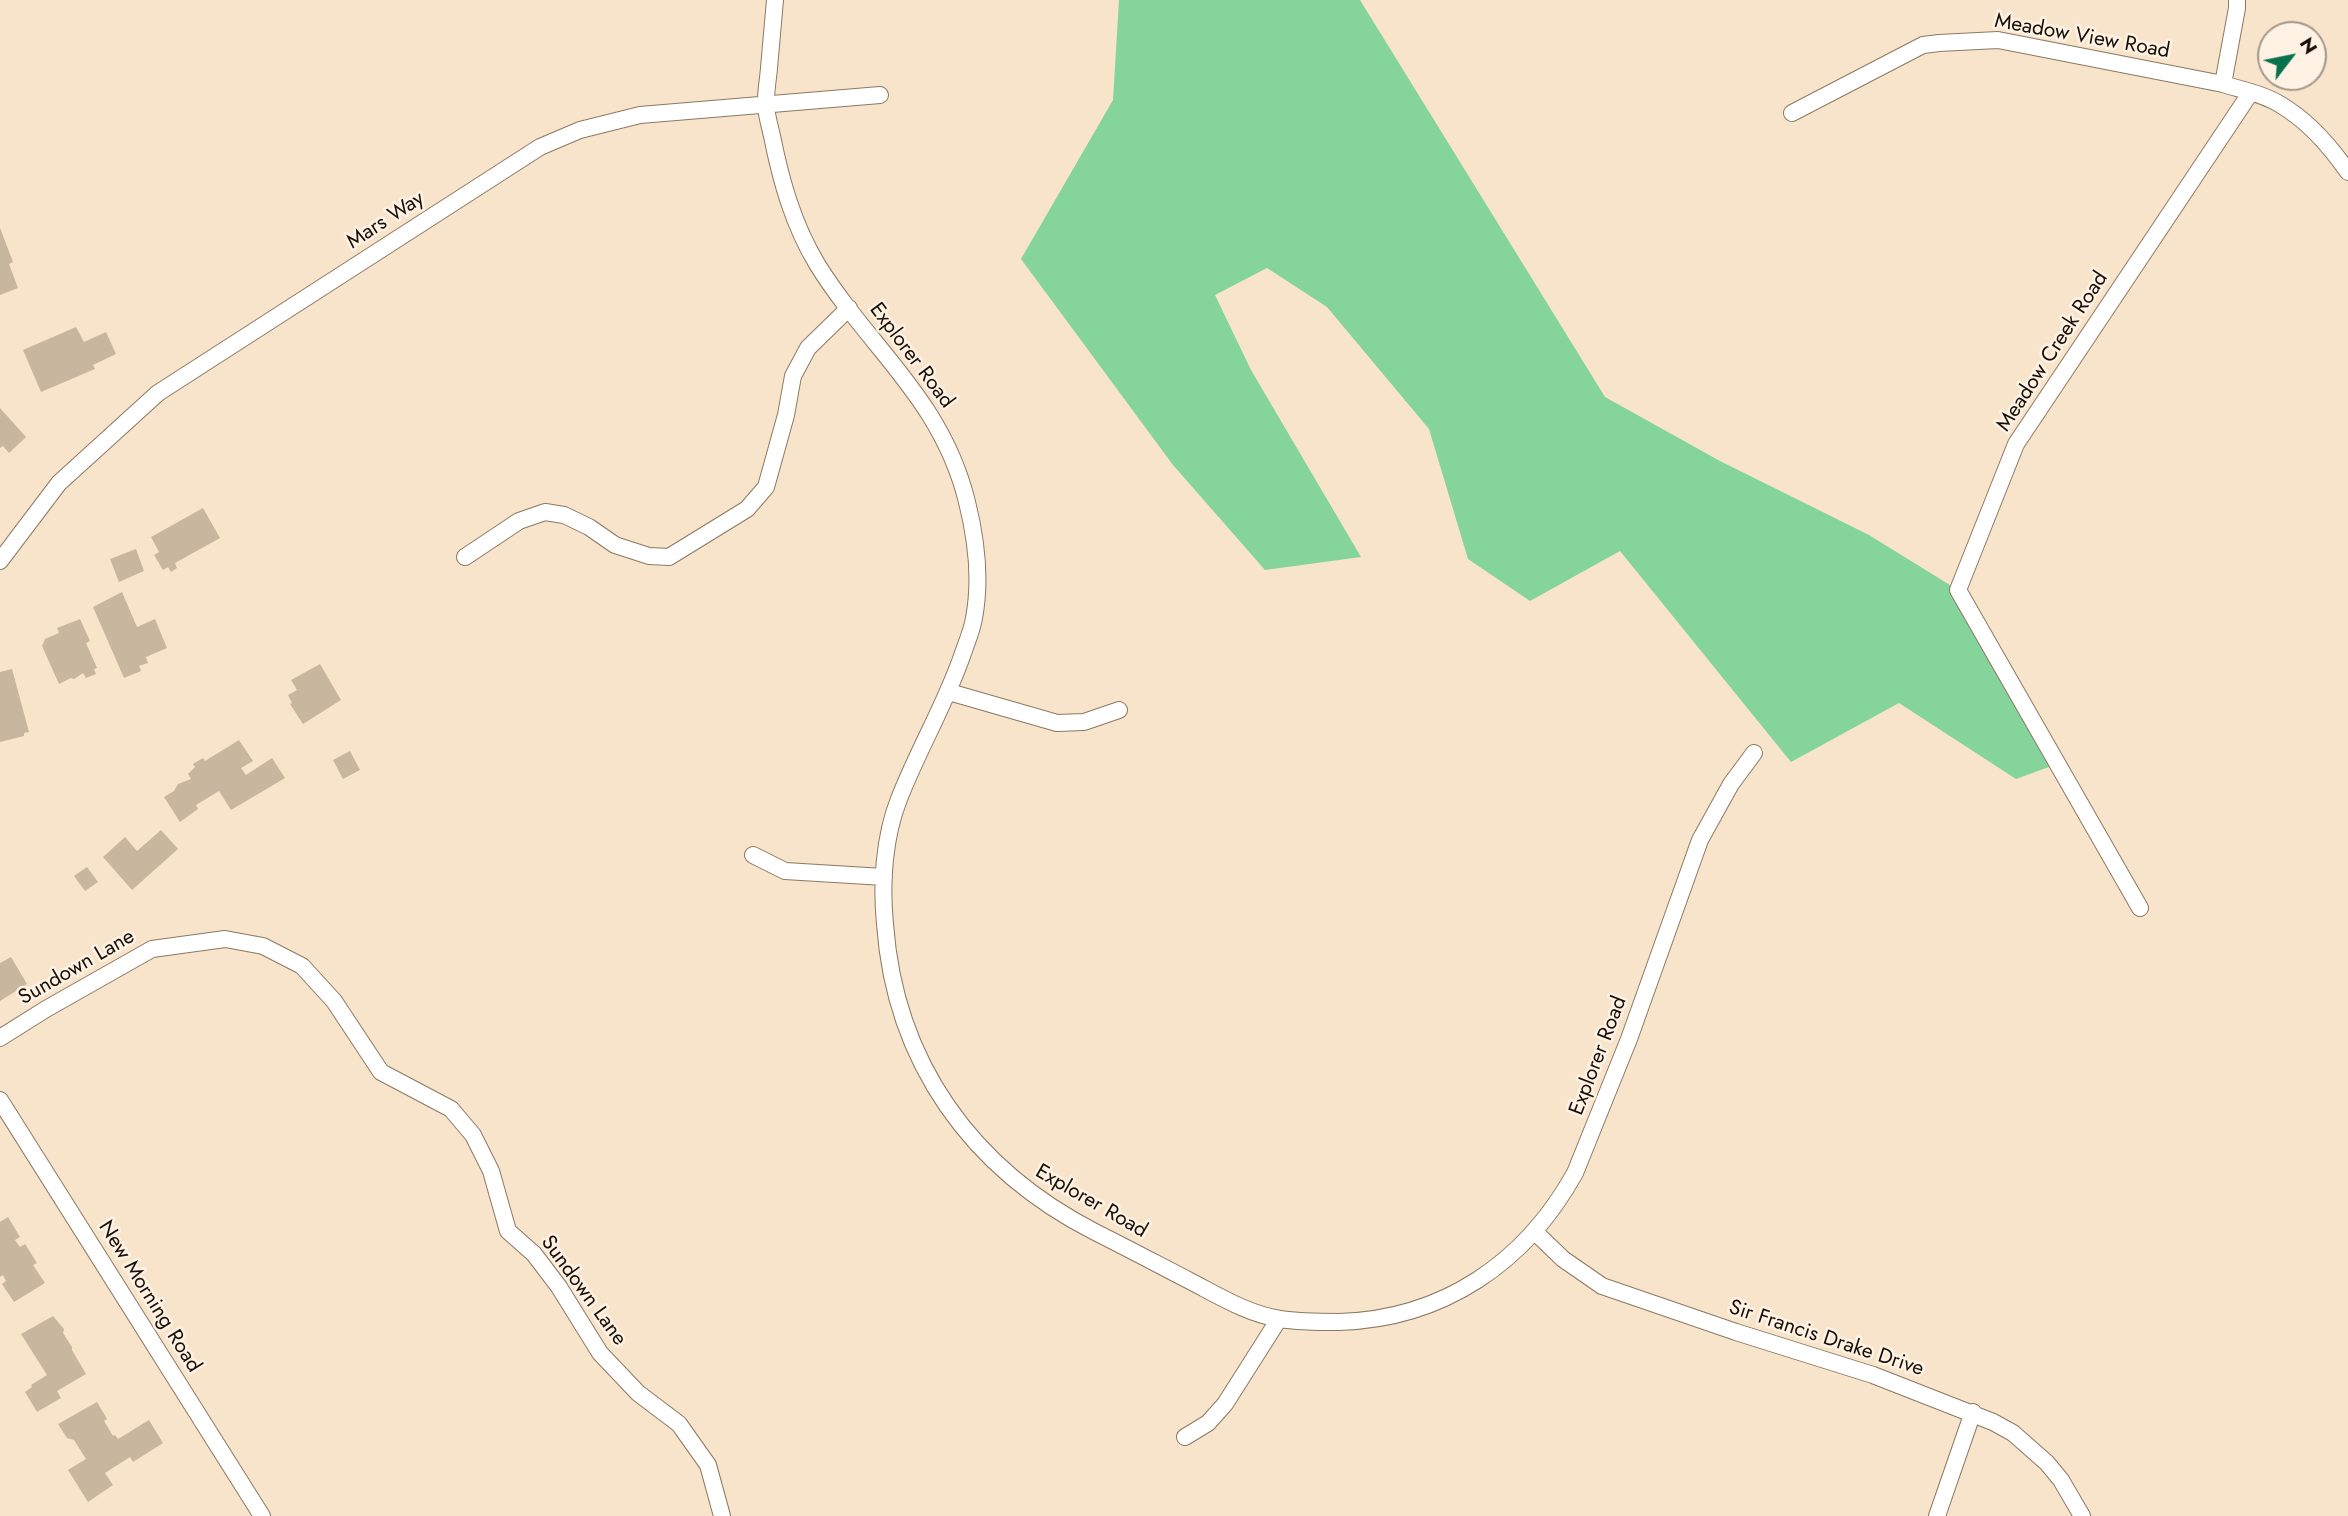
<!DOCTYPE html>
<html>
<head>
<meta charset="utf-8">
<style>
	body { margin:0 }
	#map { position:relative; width:2348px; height:1516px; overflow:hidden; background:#f8e4cb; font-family:Jost,sans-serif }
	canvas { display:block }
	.north { position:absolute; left:2257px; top:21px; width:70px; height:70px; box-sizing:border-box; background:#fff2e4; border:2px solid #a2988c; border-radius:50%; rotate:58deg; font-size:19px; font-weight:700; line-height:28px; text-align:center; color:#161007 }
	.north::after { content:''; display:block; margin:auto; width:24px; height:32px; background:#07724b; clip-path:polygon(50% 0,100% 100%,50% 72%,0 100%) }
</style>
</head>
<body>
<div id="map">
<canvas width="2348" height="1516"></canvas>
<div class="north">N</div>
</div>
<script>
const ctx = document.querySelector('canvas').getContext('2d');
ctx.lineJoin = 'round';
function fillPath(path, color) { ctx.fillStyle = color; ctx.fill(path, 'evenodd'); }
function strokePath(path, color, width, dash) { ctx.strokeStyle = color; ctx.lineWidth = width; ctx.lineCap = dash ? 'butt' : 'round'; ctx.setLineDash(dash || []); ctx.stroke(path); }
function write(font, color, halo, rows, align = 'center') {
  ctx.font = font + ' Jost,sans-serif'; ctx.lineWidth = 5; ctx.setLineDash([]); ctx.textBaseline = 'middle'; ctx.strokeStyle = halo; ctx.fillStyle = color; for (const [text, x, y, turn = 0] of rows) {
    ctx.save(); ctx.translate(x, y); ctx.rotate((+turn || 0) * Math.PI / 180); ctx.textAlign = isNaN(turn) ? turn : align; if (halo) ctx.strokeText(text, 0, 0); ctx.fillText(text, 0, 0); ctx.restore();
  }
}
const green = new Path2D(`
	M 1119,0 L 1360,0 L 1605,397 L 1720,461 L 1869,535 L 1958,590 L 2057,764 L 2016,779 L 1899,703 L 1791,762 L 1620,551 L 1530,601 L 1468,559 L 1429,429 L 1327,307 L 1267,268 L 1215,295 L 1251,370 L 1361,557 L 1265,570 L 1173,465 L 1021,259 L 1113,100 Z`);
const building = new Path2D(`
	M 0,228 L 13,262 L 9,264 L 18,288 L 0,295 Z
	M 76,327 L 84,342 L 106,332 L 116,354 L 93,365 L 95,369 L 41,392 L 23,350 Z
	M 0,408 L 26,437 L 9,453 L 3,446 L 0,448 Z
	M 203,508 L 220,538 L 175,563 L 177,568 L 171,572 L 168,567 L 163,570 L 154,555 L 159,552 L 151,537 Z
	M 136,549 L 144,571 L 119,582 L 110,559 Z
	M 122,592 L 137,627 L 155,619 L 167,648 L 146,657 L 148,663 L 139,666 L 141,671 L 124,678 L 93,607 Z
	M 80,619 L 90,641 L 86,643 L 97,668 L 94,669 L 96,674 L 86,678 L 83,673 L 74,679 L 71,678 L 59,684 L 42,646 L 45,639 L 59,633 L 57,628 Z
	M 320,664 L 341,700 L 303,724 L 290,704 L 292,703 L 288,695 L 297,690 L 291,680 Z
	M 12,669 L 29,732 L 24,733 L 24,736 L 0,742 L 0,672 Z
	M 239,740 L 253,761 L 241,768 L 246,775 L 272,758 L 285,778 L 231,810 L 219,791 L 196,805 L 198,809 L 180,822 L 164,797 L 174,791 L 178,784 L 191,779 L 188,774 L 195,767 L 193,764 L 203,758 L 205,761 Z
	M 350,751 L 360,770 L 343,779 L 333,760 Z
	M 161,830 L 178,849 L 132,890 L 103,857 L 125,837 L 137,851 Z
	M 87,867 L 98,882 L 85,891 L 74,876 Z
	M 11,957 L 27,984 L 0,1001 L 0,963 Z
	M 8,1217 L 20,1237 L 15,1240 L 20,1247 L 25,1244 L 37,1263 L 33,1265 L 45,1283 L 14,1302 L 2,1284 L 6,1281 L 3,1275 L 0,1277 L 0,1222 Z
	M 53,1316 L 64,1329 L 63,1333 L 72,1347 L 72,1350 L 86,1374 L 57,1391 L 61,1398 L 37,1412 L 25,1392 L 32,1387 L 31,1385 L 47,1375 L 21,1334 Z
	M 97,1402 L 107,1419 L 104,1421 L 113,1436 L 115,1435 L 118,1439 L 149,1420 L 163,1443 L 133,1462 L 130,1457 L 105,1473 L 113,1485 L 88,1502 L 68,1470 L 86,1459 L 74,1440 L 67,1438 L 58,1424 Z`);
const street = new Path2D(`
	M 775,0 C 773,23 771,45 769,68 C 768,81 765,95 766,107 C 767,117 770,127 772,136 C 781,181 793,224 817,264 C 869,348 942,399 967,502 C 976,538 981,581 974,618 C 972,631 966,644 962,656 C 945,705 918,750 899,799 C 884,837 881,883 885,924 C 895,1063 972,1169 1095,1232 C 1127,1248 1159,1265 1190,1281 C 1219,1296 1248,1314 1280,1319 C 1299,1322 1320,1322 1339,1322 C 1443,1319 1525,1263 1575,1173 L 1629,1039 L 1700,840 L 1731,784 L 1754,753
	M 2223,84 L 2237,8 L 2237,0
	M 1792,113 L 1923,45 L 1939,43 L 1998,40 L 2223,84 C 2242,90 2264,94 2281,105 C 2308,121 2330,146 2348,172
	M 465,557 L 519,521 L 545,512 L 564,515 L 589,527 L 615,545 L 649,556 L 669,557 L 747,509 L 766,487 L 786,415 L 793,376 L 808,348 L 849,308
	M 0,561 L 59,483 L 158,393 L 540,147 L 580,130 L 640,115 L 880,95
	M 949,692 L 1057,723 L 1084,722 L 1119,710
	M 753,855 L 785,871 L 884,877
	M 2140,908 L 1958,590 L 2016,444 L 2251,92
	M 0,1038 L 46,1009 L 152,949 L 225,939 L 263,946 L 302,966 L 334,1001 L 381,1072 L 451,1109 L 473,1135 L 491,1171 L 508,1231 L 534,1254 L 559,1287 L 600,1353 L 638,1393 L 679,1424 L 708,1465 L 722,1516
	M 0,1100 L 262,1516
	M 1535,1232 L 1563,1259 L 1602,1286 L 1736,1332 L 1873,1375 L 1993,1422 L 2013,1433 L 2047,1463 L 2061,1480 L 2082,1516
	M 1185,1437 L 1208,1423 L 1225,1404 L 1279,1319
	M 1937,1516 L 1973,1412`);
const streetNames = [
	["Meadow View Road",2082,37,10],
	["Mars Way",386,221,-33],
	["Meadow Creek Road",2053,352,-57],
	["Explorer Road",911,356,53],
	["Sundown Lane",77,968,-30],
	["Explorer Road",1599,1056,-69],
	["Explorer Road",1091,1202,30],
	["Sundown Lane",583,1291,54],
	["New Morning Road",149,1297,58],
	["Sir Francis Drake Drive",1826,1339,18]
];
fillPath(green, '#85d49b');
fillPath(building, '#c9b69e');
strokePath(street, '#8b7962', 18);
strokePath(street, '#fff', 16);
write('21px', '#161007', '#fff2e4', streetNames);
</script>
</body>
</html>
